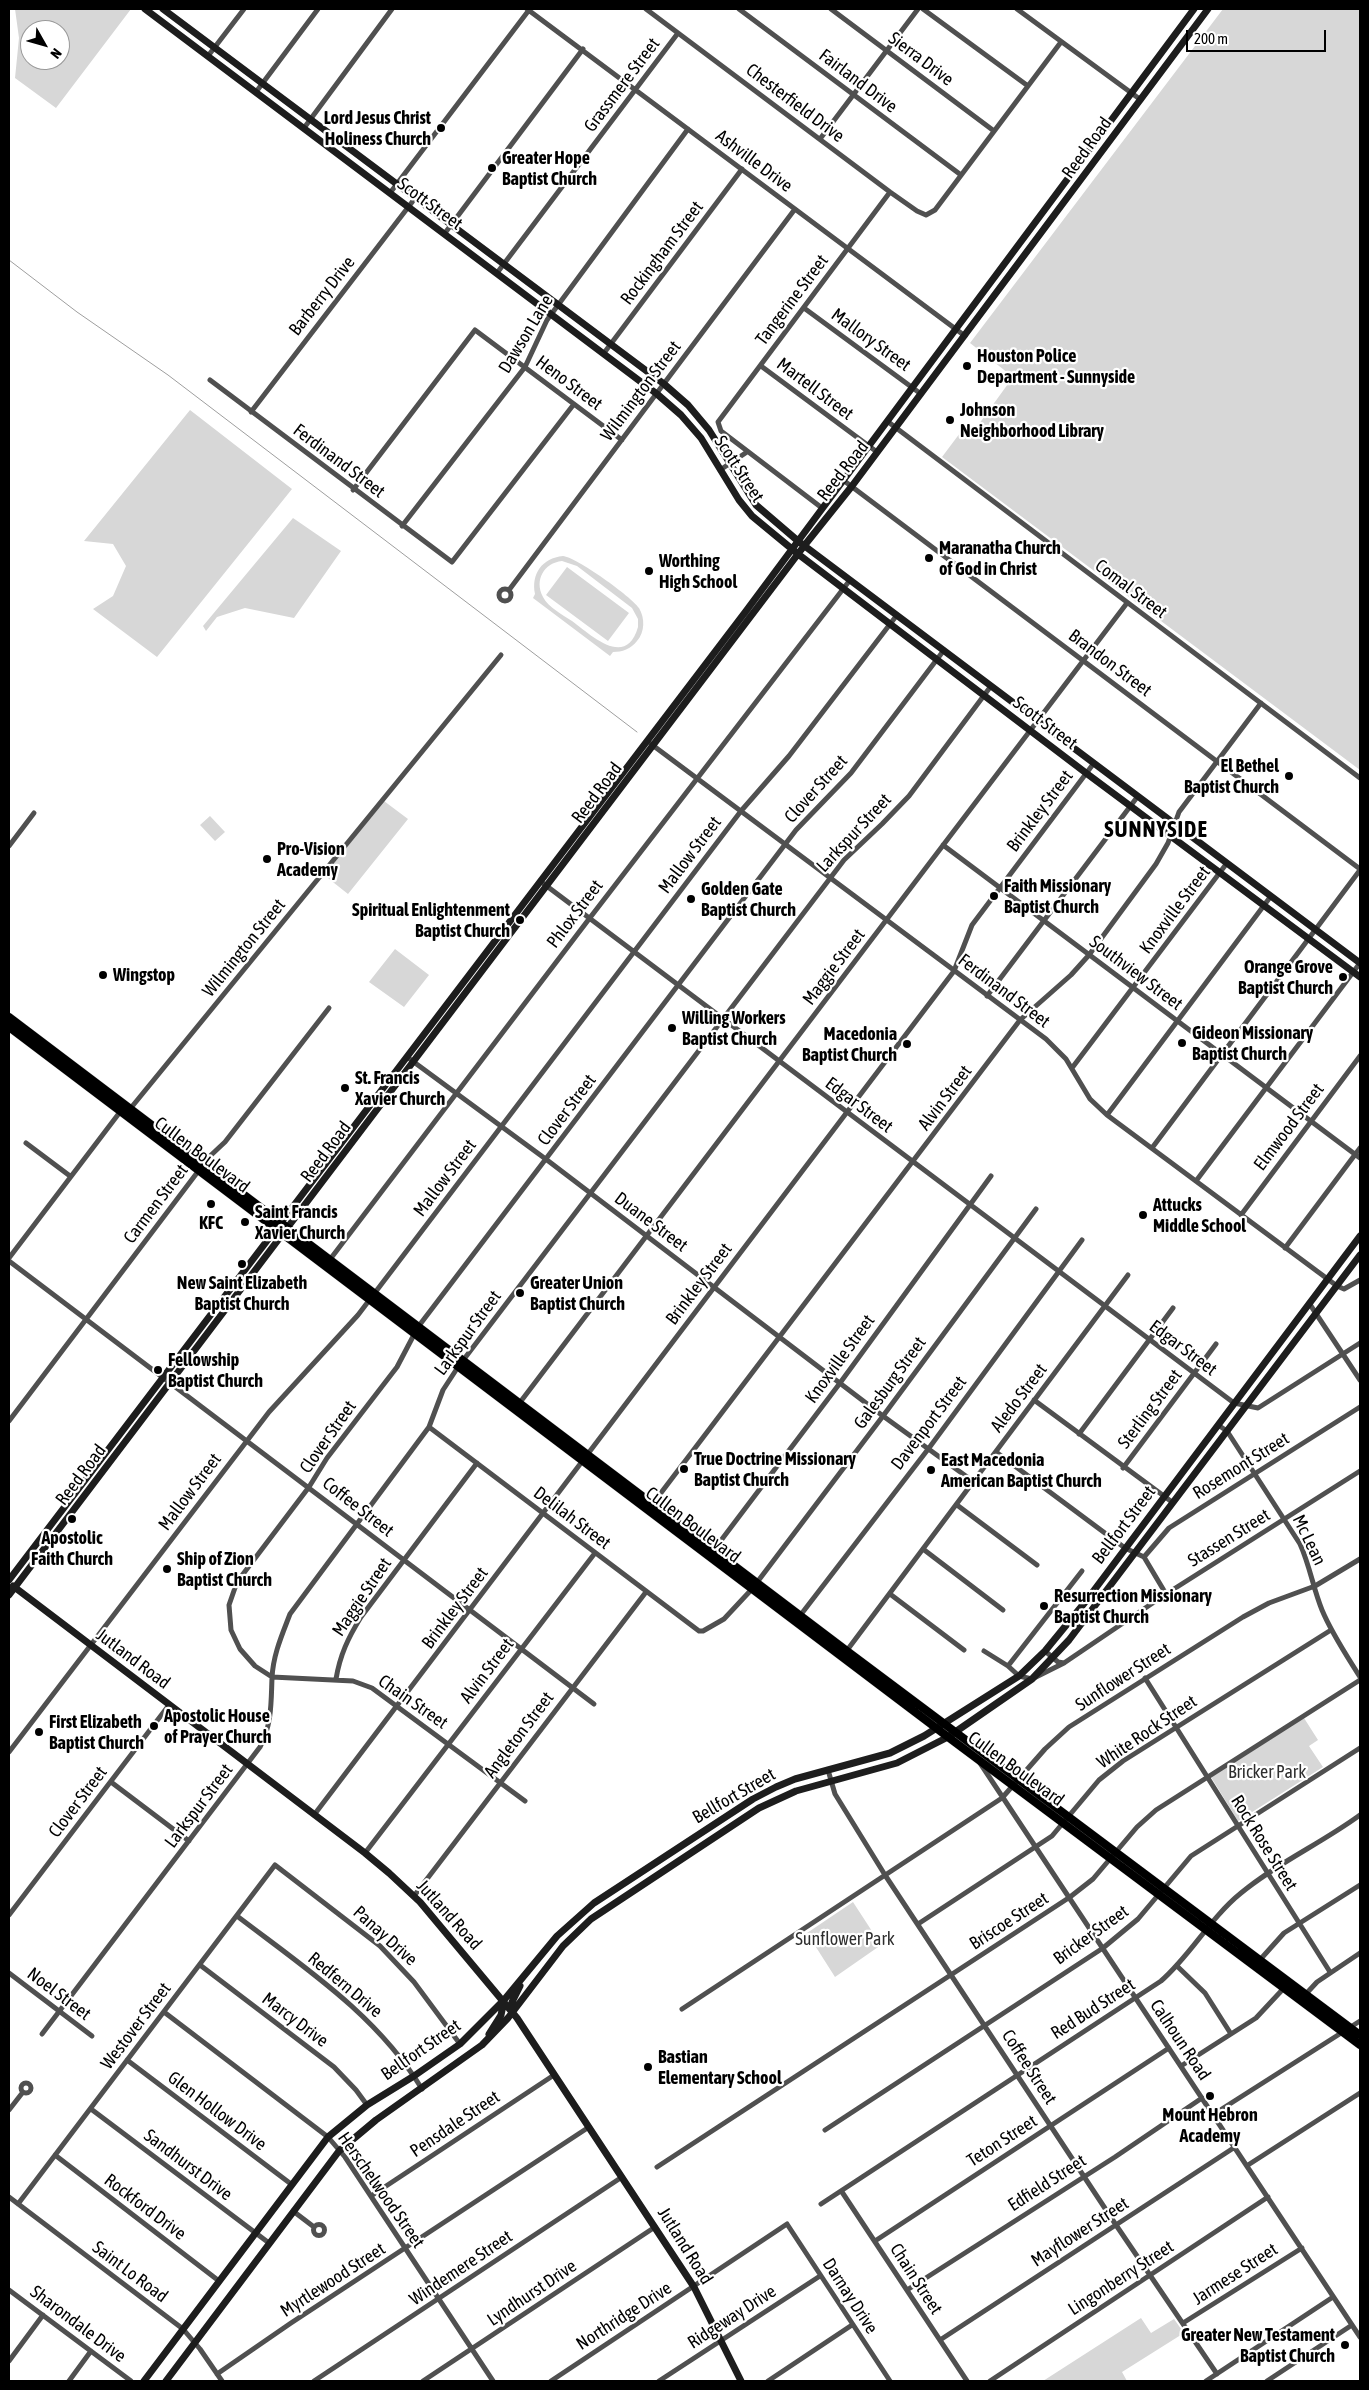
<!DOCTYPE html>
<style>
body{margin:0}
#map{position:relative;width:1369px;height:2390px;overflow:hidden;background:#fff;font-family:"Asap Condensed",sans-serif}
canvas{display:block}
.frame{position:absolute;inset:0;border:10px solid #000;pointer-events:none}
.north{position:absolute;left:20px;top:20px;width:50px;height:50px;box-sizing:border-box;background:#fff;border:1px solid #999;border-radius:50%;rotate:128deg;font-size:14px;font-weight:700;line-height:20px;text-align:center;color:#000}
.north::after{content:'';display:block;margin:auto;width:18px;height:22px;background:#000;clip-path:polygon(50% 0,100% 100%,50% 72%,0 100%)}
.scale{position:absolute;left:1186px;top:30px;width:140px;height:22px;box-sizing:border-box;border:2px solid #000;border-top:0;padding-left:6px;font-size:15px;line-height:18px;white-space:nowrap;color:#000;-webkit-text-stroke:4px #fff;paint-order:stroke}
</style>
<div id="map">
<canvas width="1369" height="2390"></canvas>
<div class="frame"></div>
<div class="north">N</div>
<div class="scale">200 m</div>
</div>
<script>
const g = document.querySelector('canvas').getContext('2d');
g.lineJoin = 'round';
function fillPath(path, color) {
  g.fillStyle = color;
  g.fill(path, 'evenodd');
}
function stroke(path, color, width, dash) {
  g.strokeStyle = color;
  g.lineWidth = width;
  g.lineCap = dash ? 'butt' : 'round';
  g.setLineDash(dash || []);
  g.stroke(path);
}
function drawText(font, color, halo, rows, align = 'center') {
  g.font = font + ' "Asap Condensed",sans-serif';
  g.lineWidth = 4.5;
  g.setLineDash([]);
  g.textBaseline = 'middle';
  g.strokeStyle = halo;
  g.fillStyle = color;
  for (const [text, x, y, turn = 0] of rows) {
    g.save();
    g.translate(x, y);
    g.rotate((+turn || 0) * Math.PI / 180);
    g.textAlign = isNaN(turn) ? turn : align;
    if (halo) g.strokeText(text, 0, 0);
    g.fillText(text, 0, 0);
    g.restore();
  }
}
fillPath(new Path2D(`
 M15,9H131L56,108L15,78L19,38ZM30,30H60V60H30Z
 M1223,9H1360V770L942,457L963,429L971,435L1013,377L970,343Z
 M190,410L292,489L157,657L93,609L113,596L126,566L113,544L84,541Z
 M293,518L341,551L294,618L245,608L217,617L206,631L203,626Z
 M563,556C576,557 632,597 639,608C645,618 645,632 637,641C631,649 622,652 613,652L610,656L533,598L535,594C531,574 542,558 563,556ZM562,561L577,566L632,608L638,619V627C626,669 591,635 572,621C563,615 548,607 543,597C534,580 544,563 562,561Z
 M567,567L629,613L608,641L546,595Z
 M384,801L408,819L348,894L324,875Z
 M210,816L225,832L215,841L200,825Z
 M395,949L429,975L404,1007L369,982Z
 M1304,1718L1318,1740L1309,1746L1323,1767L1238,1821L1211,1777Z
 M853,1902L881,1945L835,1977L807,1933Z
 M1141,2318L1151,2333L1174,2319L1184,2333L1122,2372L1127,2381H1043Z`), '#d7d7d7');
stroke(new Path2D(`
 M9,260L77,312L168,375L637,732`), '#9e9e9e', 1);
const primary = new Path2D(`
 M9,1017L847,1651L1360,2035
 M9,1027L948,1737L1360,2045`);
stroke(primary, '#dbdbdb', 9);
stroke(new Path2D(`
 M527,9L965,336
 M646,9L890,192L917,211L926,215L935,210L1061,42
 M739,9L961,175
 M831,9L994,131
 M923,9L1028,86
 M1017,9L1141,100
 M208,56L244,9
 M256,92L318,9
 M304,128L392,9
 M820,139L918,9
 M390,193L529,10
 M445,233L583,49
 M497,273L678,33
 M804,308L921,394
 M604,353L742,169
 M761,366L877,452
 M210,380L452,562L574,404
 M251,412L416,197
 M887,421L1360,778
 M720,470L747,452
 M843,480L1360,869
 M353,490L475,330L622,440
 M822,508L721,431L718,422L890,192
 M402,526L525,367L547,320L688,129
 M499 595a6 6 0 1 1 12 0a6 6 0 1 1-12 0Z
 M509,590L795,209
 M651,744L1046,1039L1066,1059L1090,1099L1107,1115L1337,1286L1344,1289L1360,1280
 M943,845L1360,1158
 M9,846L34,813
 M540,881L1234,1403L1258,1408L1360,1343
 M987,996L1138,796
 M407,1057L547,1160L883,1416L974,1482
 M1072,1068L1227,863
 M1107,1115L1271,896
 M26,1143L70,1176
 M1152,1148L1360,870
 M1196,1181L1360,963
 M1241,1215L1360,1056
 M1285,1248L1360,1148
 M9,1258L120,1112L130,1109L501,655
 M9,1261L594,1704
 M325,1266L589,919L850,580
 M1309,1303L1360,1380
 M1034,1400L1172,1502
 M518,1405L1127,603
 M9,1421L209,1157L225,1142L329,1008
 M1218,1425L1227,1431L1300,1544C1310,1566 1313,1588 1322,1610C1332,1634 1347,1656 1360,1677
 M429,1427L699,1631H703L724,1619L752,1589L883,1416L1036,1209
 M1079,1434L1173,1308
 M996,1452L1125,1548L1144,1557L1166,1594
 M1123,1468L1216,1344
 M957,1505L1037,1565
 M651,1506L1020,1020L1071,975L1089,955L1156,864L1168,843L1179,812L1261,703
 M923,1549L1003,1610
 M713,1551L840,1383L991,1176
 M1144,1557L1169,1528L1360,1407
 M890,1594L964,1650
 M799,1617L929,1448L1082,1240
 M984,1651L1008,1666L1019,1676L1032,1679L1064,1663L1166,1594L1360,1471
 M1045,1651L1058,1662L1064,1663
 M845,1653L1128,1275
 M1008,1666L1082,1571
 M1145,1678L1330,1972
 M336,1679C340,1655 348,1638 361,1617L477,1463
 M9,1752L269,1412L358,1315L741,811L789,756L897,615
 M980,1763L1360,2337
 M828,1770L835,1794L885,1875L1116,2225L1217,2374
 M111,1782L189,1841
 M525,1801L372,1688L353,1681L272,1677L255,1666L240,1649L231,1630L229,1605L237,1582L309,1487L327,1458L397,1367L418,1327L796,830L851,773L944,650
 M314,1815L954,971L972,925L1094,763
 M365,1853L595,1553
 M414,1896L646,1592
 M9,1915L169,1705
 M237,1916C305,1968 377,2015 422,2089
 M918,1924L1052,1836L1099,1780L1123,1761L1331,1630
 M1258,1962L1284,1933L1360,1885
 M200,1965L334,2067L356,2090L367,2105
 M1178,1967L1205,1993L1231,2034
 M9,1973L92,2036
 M1304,1996L1317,1982L1360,1953
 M682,2009L1002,1798L1045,1749L1069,1727L1243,1617L1269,1603L1315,1586L1360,1559
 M164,2012L328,2137L345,2157L493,2381
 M42,2034L260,1747C272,1724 271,1703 272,1678C273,1655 282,1635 290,1614L429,1427L443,1390L458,1367L844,860L882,824L909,796L991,686
 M127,2060L291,2184
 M1181,2066L1256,2018L1284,1988
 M21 2088a5 5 0 1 1 10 0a5 5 0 1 1-10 0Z
 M91,2109L269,2243
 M9,2110L23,2092
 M1214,2114L1360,2021
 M825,2130L1103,1948L1138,1919L1191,1856L1360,1748
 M55,2155L219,2281
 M1248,2165L1360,2093
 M657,2167L1070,1897L1093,1879L1137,1827L1156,1810L1360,1680
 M842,2192L967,2381
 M371,2196L554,2075
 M9,2197L183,2329L200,2349L222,2381
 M18,2204L275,1865L380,1946L414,1982L460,2044
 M821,2204L1161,1981C1191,1955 1210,1918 1241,1893C1277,1863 1322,1843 1360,1815
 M293,2211L314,2227
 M313.5 2230a5.5 5.5 0 1 1 11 0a5.5 5.5 0 1 1-11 0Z
 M875,2241L1169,2048
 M9,2290L131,2381
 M907,2290L1115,2157L1202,2098
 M1183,2323L1302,2248
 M940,2340L1235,2147
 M9,2361L43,2315
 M217,2374L291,2323L589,2127
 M69,2381L91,2351
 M314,2381L622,2177
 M423,2381L655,2227
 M551,2381L787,2224L890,2381
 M659,2381L820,2276
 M768,2381L852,2325
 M990,2381L1268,2197
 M1206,2381L1333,2297
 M1267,2381L1352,2325`), '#505050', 5);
stroke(new Path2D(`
 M145,9L657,394L681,415L701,438L739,500L752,516L798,554L1086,773L1360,977
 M163,9L664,384L688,405L709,430L756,505L798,541L1360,963
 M9,1580L746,611L1194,9
 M13,1586L365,1853L389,1873L420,1902L517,2018L694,2287L741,2381
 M9,1595L804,546L852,486L1208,9
 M512,2011V2002L520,1986
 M489,2034L501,2015L504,2001
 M144,2381L328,2137L367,2105L414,2076L460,2044L504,2000L557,1936L594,1903L753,1799L776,1787L795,1779L890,1753L924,1736L1019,1676L1045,1651L1086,1601L1360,1236
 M166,2381L339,2151L376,2120L482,2045L508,2018L563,1946L591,1919L759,1808L796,1791L897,1763L948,1737L1032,1679L1069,1640L1360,1255`), '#1d1d1d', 7);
stroke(primary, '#000', 8);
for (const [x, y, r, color] of [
 [441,128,5,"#000"],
 [492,168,5,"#000"],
 [967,366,5,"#000"],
 [950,420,5,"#000"],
 [929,558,5,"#000"],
 [649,571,5,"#000"],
 [1289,776,5,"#000"],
 [267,859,5,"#000"],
 [994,896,5,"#000"],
 [691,899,5,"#000"],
 [520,920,5,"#000"],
 [103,975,5,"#000"],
 [1343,977,5,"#000"],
 [672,1028,5,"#000"],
 [1182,1043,5,"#000"],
 [907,1044,5,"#000"],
 [345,1088,5,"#000"],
 [211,1204,5,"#000"],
 [1143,1215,5,"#000"],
 [245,1222,5,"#000"],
 [242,1264,5,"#000"],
 [520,1293,5,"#000"],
 [158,1370,5,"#000"],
 [684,1469,5,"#000"],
 [931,1470,5,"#000"],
 [72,1519,5,"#000"],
 [167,1569,5,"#000"],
 [1044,1606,5,"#000"],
 [154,1726,5,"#000"],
 [39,1732,5,"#000"],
 [648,2067,5,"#000"],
 [1210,2096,5,"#000"],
 [1345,2345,5,"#000"]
]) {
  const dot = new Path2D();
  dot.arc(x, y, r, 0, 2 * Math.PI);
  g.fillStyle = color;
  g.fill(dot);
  stroke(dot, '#fff', 2);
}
drawText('18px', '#000', '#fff', [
 ["Sierra Drive",921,59,37],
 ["Fairland Drive",858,81,37],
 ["Grassmere Street",622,85,-53],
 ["Chesterfield Drive",795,103,37],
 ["Reed Road",1087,148,-54],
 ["Ashville Drive",754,161,37],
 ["Scott Street",430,204,36],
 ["Rockingham Street",662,253,-53],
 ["Barberry Drive",322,296,-52],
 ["Tangerine Street",792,300,-53],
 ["Dawson Lane",526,334,-59],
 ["Mallory Street",871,340,36],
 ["Heno Street",569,383,37],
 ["Martell Street",815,389,37],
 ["Wilmington Street",641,391,-53],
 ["Ferdinand Street",339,461,37],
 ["Scott Street",739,469,57],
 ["Reed Road",843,471,-52],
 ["Comal Street",1131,589,37],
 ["Brandon Street",1110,663,37],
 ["Scott Street",1045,723,37],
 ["Clover Street",816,789,-48],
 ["Reed Road",597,793,-53],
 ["Brinkley Street",1040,811,-53],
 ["Larkspur Street",854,833,-47],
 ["Mallow Street",690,855,-53],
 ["Knoxville Street",1175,910,-53],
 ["Phlox Street",575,914,-53],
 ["Wilmington Street",244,948,-51],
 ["Maggie Street",834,967,-53],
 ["Southview Street",1136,973,37],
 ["Ferdinand Street",1004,991,37],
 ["Alvin Street",945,1098,-53],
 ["Edgar Street",859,1105,37],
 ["Clover Street",567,1110,-53],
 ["Elmwood Street",1289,1127,-53],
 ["Reed Road",326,1152,-53],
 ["Cullen Boulevard",202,1155,37],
 ["Mallow Street",445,1178,-53],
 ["Carmen Street",156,1204,-53],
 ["Duane Street",651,1222,37],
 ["Brinkley Street",699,1284,-53],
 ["Larkspur Street",468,1333,-54],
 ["Edgar Street",1183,1348,37],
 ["Knoxville Street",840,1359,-54],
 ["Galesburg Street",890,1383,-54],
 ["Aledo Street",1019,1398,-53],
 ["Sterling Street",1150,1409,-53],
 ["Davenport Street",929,1423,-53],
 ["Clover Street",328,1437,-55],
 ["Rosemont Street",1241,1466,-32],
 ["Reed Road",81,1475,-53],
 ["Mallow Street",190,1492,-53],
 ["Coffee Street",358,1507,38],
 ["Delilah Street",572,1518,37],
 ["Cullen Boulevard",693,1525,37],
 ["Bellfort Street",1124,1525,-53],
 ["Stassen Street",1229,1538,-32],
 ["Mc Lean",1309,1540,64],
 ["Maggie Street",362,1597,-56],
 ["Brinkley Street",455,1608,-53],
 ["Jutland Road",133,1659,37],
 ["Alvin Street",487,1671,-53],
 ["Sunflower Street",1123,1677,-33],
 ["Chain Street",413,1702,35],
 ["White Rock Street",1147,1732,-34],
 ["Angleton Street",519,1735,-53],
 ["Cullen Boulevard",1016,1769,36],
 ["Bellfort Street",734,1796,-30],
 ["Clover Street",78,1802,-53],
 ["Larkspur Street",199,1806,-53],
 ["Rock Rose Street",1264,1843,58],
 ["Jutland Road",449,1915,48],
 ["Briscoe Street",1009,1921,-33],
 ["Bricker Street",1091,1935,-36],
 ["Panay Drive",385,1936,42],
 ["Redfern Drive",345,1985,40],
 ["Noel Street",59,1994,37],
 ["Red Bud Street",1093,2009,-33],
 ["Marcy Drive",295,2020,37],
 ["Westover Street",136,2026,-53],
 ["Calhoun Road",1180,2040,56],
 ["Bellfort Street",421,2050,-35],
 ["Coffee Street",1029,2067,57],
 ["Glen Hollow Drive",217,2111,37],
 ["Pensdale Street",455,2124,-34],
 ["Teton Street",1002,2141,-33],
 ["Sandhurst Drive",188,2165,37],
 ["Edfield Street",1047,2183,-33],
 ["Herschelwood Street",381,2190,55],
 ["Rockford Drive",145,2207,37],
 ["Mayflower Street",1080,2232,-33],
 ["Jutland Road",685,2246,58],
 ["Windemere Street",461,2268,-34],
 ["Saint Lo Road",130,2272,37],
 ["Jarmese Street",1235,2274,-33],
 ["Lingonberry Street",1121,2278,-33],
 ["Chain Street",916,2279,57],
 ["Myrtlewood Street",333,2280,-33],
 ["Lyndhurst Drive",532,2293,-34],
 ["Darnay Drive",850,2296,57],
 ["Northridge Drive",624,2316,-33],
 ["Ridgeway Drive",732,2317,-33],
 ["Sharondale Drive",78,2324,37]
]);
drawText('bold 18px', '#000', '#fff', [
 ["Lord Jesus Christ",431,118,"right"],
 ["Holiness Church",431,139,"right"],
 ["Greater Hope",502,158],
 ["Baptist Church",502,179],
 ["Houston Police",977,356],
 ["Department - Sunnyside",977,377],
 ["Johnson",960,410],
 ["Neighborhood Library",960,431],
 ["Maranatha Church",939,548],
 ["of God in Christ",939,569],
 ["Worthing",659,561],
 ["High School",659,582],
 ["El Bethel",1279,766,"right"],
 ["Baptist Church",1279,787,"right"],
 ["Pro-Vision",277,849],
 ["Academy",277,870],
 ["Faith Missionary",1004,886],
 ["Baptist Church",1004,907],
 ["Golden Gate",701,889],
 ["Baptist Church",701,910],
 ["Spiritual Enlightenment",510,910,"right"],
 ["Baptist Church",510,931,"right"],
 ["Orange Grove",1333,967,"right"],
 ["Baptist Church",1333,988,"right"],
 ["Wingstop",113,975],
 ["Willing Workers",682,1018],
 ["Baptist Church",682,1039],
 ["Gideon Missionary",1192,1033],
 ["Baptist Church",1192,1054],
 ["Macedonia",897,1034,"right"],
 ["Baptist Church",897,1055,"right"],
 ["St. Francis",355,1078],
 ["Xavier Church",355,1099],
 ["Attucks",1153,1205],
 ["Middle School",1153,1226],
 ["Saint Francis",255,1212],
 ["Xavier Church",255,1233],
 ["KFC",211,1223,"center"],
 ["New Saint Elizabeth",242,1283,"center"],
 ["Baptist Church",242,1304,"center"],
 ["Greater Union",530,1283],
 ["Baptist Church",530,1304],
 ["Fellowship",168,1360],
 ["Baptist Church",168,1381],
 ["True Doctrine Missionary",694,1459],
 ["Baptist Church",694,1480],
 ["East Macedonia",941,1460],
 ["American Baptist Church",941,1481],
 ["Apostolic",72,1538,"center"],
 ["Faith Church",72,1559,"center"],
 ["Ship of Zion",177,1559],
 ["Baptist Church",177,1580],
 ["Resurrection Missionary",1054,1596],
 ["Baptist Church",1054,1617],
 ["Apostolic House",164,1716],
 ["of Prayer Church",164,1737],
 ["First Elizabeth",49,1722],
 ["Baptist Church",49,1743],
 ["Bastian",658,2057],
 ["Elementary School",658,2078],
 ["Mount Hebron",1210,2115,"center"],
 ["Academy",1210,2136,"center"],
 ["Greater New Testament",1335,2335,"right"],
 ["Baptist Church",1335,2356,"right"]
], 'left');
drawText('18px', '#2e2e2e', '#fff', [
 ["Bricker Park",1267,1772],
 ["Sunflower Park",845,1939]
]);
g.letterSpacing = '1px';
drawText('bold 22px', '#000', '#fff', [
 ["SUNNYSIDE",1156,830]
]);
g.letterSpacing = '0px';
</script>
